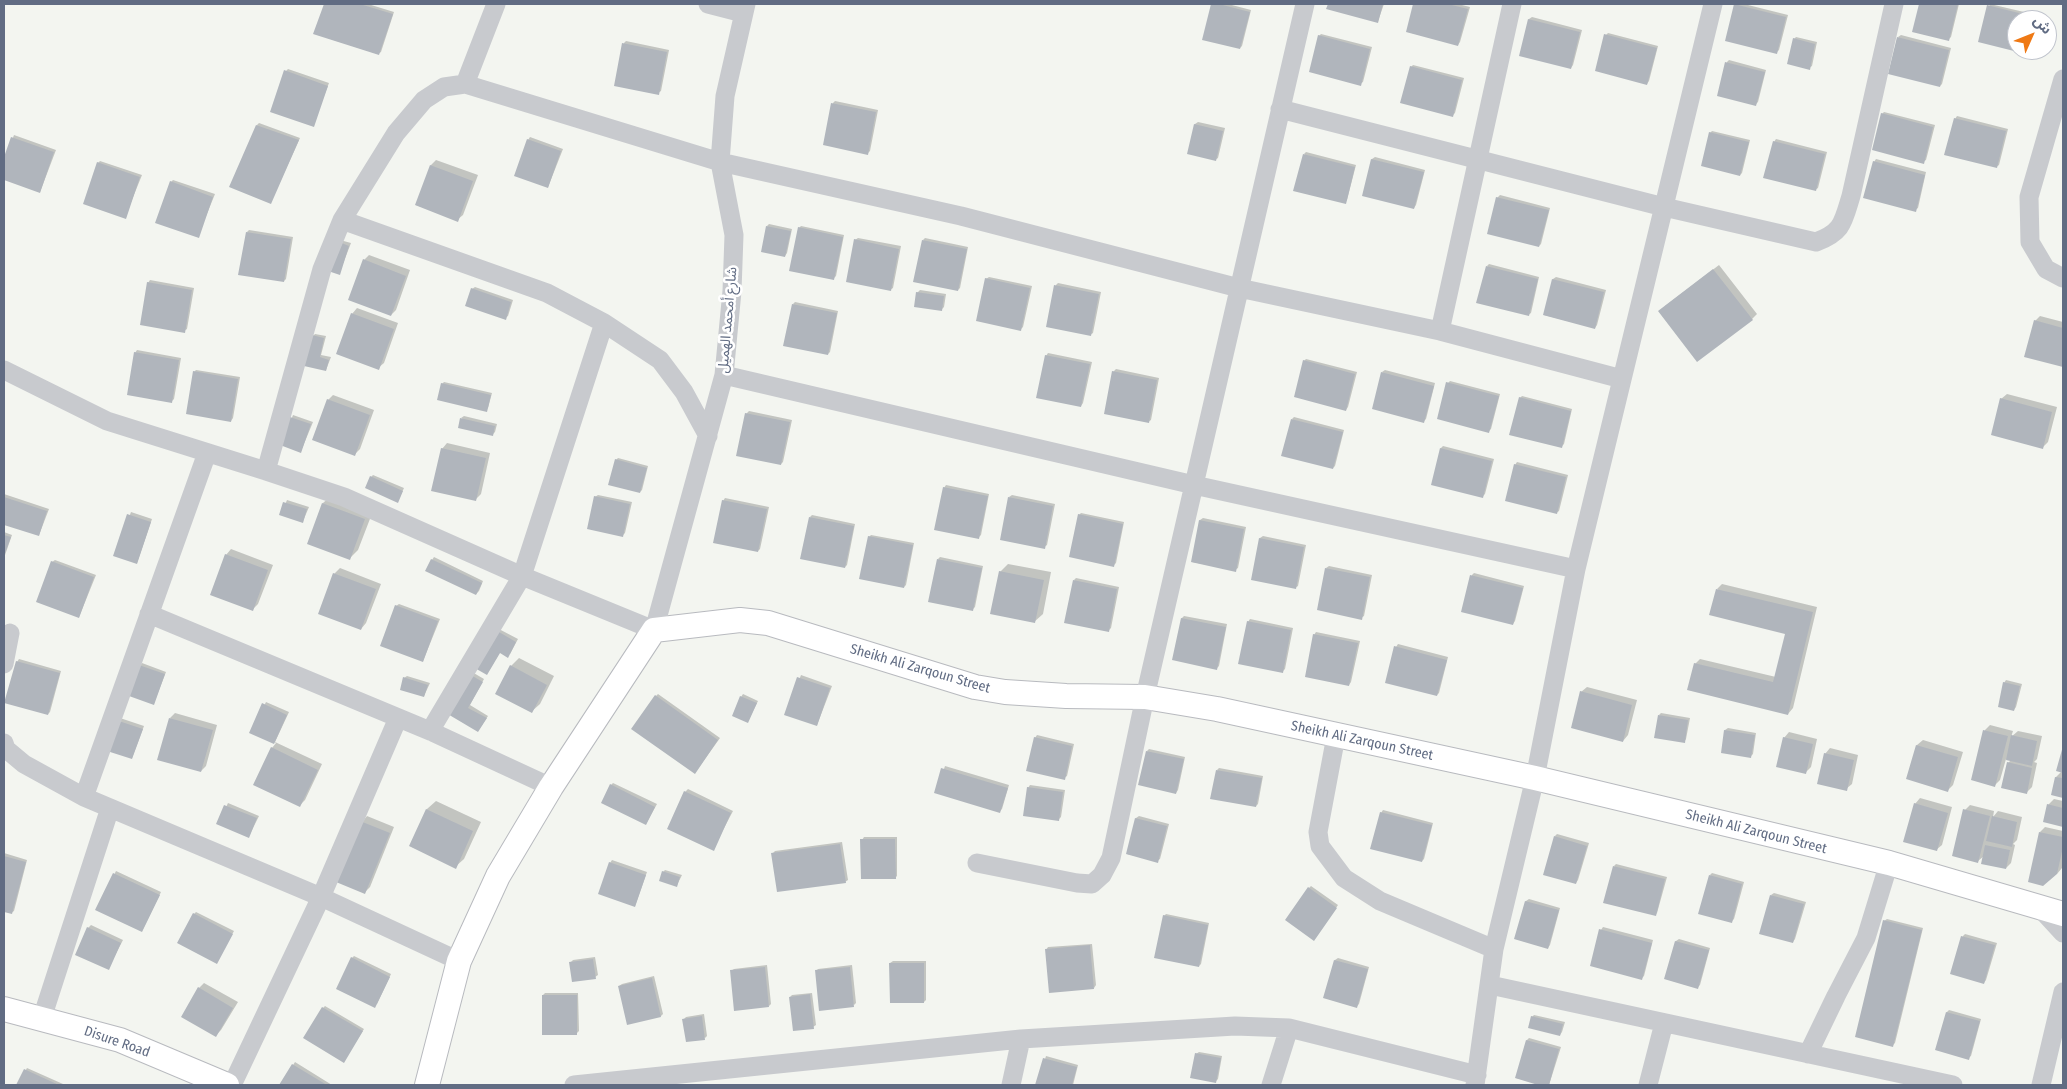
<!DOCTYPE html>
<meta charset="utf-8">
<style>
body{margin:0}
#map{position:relative;width:2067px;height:1089px;overflow:hidden;background:#f3f5f0;font-family:"Fira Sans Condensed","Noto Sans Arabic",sans-serif}
canvas{display:block}
.frame{position:absolute;inset:0;border:5px solid #616c83;pointer-events:none}
.north{position:absolute;left:2007px;top:10px;width:50px;height:50px;box-sizing:border-box;background:#fff;border:1px solid #c0c4cd;border-radius:50%;rotate:46deg;font-size:14px;font-weight:700;line-height:20px;text-align:center;color:#616c83}
.north::after{content:'';display:block;margin:auto;width:18px;height:22px;background:#ef7915;clip-path:polygon(50% 0,100% 100%,50% 72%,0 100%)}
</style>
<div id="map">
<canvas width="2067" height="1089"></canvas>
<div class="frame"></div>
<div class="north">ش</div>
</div>
<script>
const g = document.querySelector('canvas').getContext('2d');
g.lineJoin = 'round';
function fillPath(path, color) {
  g.fillStyle = color;
  g.fill(path, 'evenodd');
}
function stroke(path, color, width, dash) {
  g.strokeStyle = color;
  g.lineWidth = width;
  g.lineCap = dash ? 'butt' : 'round';
  g.setLineDash(dash || []);
  g.stroke(path);
}
function drawText(font, color, halo, rows, align = 'center') {
  g.font = font + ' "Fira Sans Condensed","Noto Sans Arabic",sans-serif';
  g.lineWidth = 5;
  g.setLineDash([]);
  g.textBaseline = 'middle';
  g.strokeStyle = halo;
  g.fillStyle = color;
  for (const [text, x, y, turn = 0] of rows) {
    g.save();
    g.translate(x, y);
    g.rotate((+turn || 0) * Math.PI / 180);
    g.textAlign = isNaN(turn) ? turn : align;
    if (halo) g.strokeText(text, 0, 0);
    g.fillText(text, 0, 0);
    g.restore();
  }
}
fillPath(new Path2D(`
 M325,4H368L394,12L381,52L378,54L315,34Z
 M1212,4H1228L1251,10L1242,46L1240,48L1203,39Z
 M1329,4H1384L1378,21L1328,8Z
 M1415,4H1458L1470,7L1460,42L1458,45L1408,32Z
 M1735,4H1744L1788,15L1779,50L1776,53Z
 M1920,4H1959L1951,37L1949,39L1914,31Z
 M1990,4L2041,16L2040,20H2017V50H2032L2030,54L1979,41Z
 M1532,17L1582,30L1573,65L1571,68L1520,55L1529,19Z
 M1608,33L1658,46L1649,81L1647,84L1606,35Z
 M1321,34L1372,47L1363,82L1360,84L1319,36Z
 M1901,35L1951,48L1942,84L1940,86L1898,37Z
 M1796,37L1817,42L1812,66L1809,68L1794,39Z
 M626,41L669,50L661,91L658,93L615,85L624,43Z
 M1729,60L1766,70L1758,102L1756,104L1718,95L1727,62Z
 M1413,65L1464,78L1455,113L1452,116L1411,67Z
 M288,69L329,83L313,125L286,71Z
 M835,101L878,110L870,151L868,153L825,144L833,103Z
 M1884,112L1935,125L1926,160L1923,162L1882,114Z
 M1957,116L2008,129L1999,165L1996,167L1955,119Z
 M1198,122L1225,128L1218,158L1215,160L1188,153L1195,124Z
 M259,123L300,138L271,202L257,125Z
 M1712,131L1750,140L1742,173L1740,175L1710,133Z
 M14,135L56,150L40,192L4,179V161Z
 M530,137L563,149L548,187L528,140Z
 M1776,139L1827,152L1818,188L1815,190L1774,142Z
 M1306,152L1356,165L1347,200L1345,203L1304,154Z
 M1375,157L1425,170L1416,205L1414,208L1363,195L1372,159Z
 M1876,159L1926,172L1918,208L1915,210L1874,162Z
 M436,160L478,175L463,215L457,220L416,205L431,165Z
 M100,161L142,175L125,217L98,163Z
 M173,180L215,194L198,236L171,182Z
 M1500,195L1550,208L1541,244L1539,246L1497,198Z
 M769,224L792,229L787,253L785,256L767,226Z
 M801,226L844,235L836,276L834,278L799,228Z
 M249,230L293,237L286,279L284,281L247,232Z
 M858,238L901,246L893,288L890,290L855,240Z
 M925,238L968,247L960,288L958,290L923,240Z
 M340,240L351,243L339,274Z
 M369,255L410,270L396,310L391,315L364,260Z
 M1489,264L1539,277L1531,313L1528,315L1487,266Z
 M1719,265L1757,314L1752,319L1665,306Z
 M989,277L1032,286L1023,327L1021,329L986,279Z
 M1556,277L1606,290L1597,325L1595,328L1544,315L1553,279Z
 M150,280L194,288L187,329L184,331L148,283Z
 M1058,283L1101,292L1093,333L1090,335L1048,326L1056,285Z
 M475,287L513,300L508,316L505,318L472,289Z
 M920,290L946,294L944,307L941,310L917,293Z
 M795,302L838,311L830,352L828,354L793,304Z
 M357,308L398,323L384,363L378,368L352,314Z
 M2040,316L2063,322V366L2026,356L2035,321Z
 M315,334L326,336L321,355L331,357L326,370L306,365L313,336Z
 M137,350L181,358L174,399L172,401L135,353Z
 M1048,353L1092,362L1083,403L1081,406L1046,356Z
 M1306,359L1357,372L1348,407L1346,410L1304,361Z
 M1116,369L1159,378L1151,420L1148,422L1113,372Z
 M196,370L240,377L233,418L231,421L194,372Z
 M1385,370L1435,383L1426,419L1424,421L1382,372Z
 M1450,381L1500,394L1491,429L1489,431L1448,383Z
 M444,382L492,393L488,408L486,410L442,384Z
 M2007,394L2057,407L2048,442L2043,447L2001,399Z
 M333,395L374,410L360,449L354,455L328,400Z
 M1522,396L1572,409L1564,444L1561,447L1520,398Z
 M749,411L792,420L783,462L781,464L746,414Z
 M293,415L313,422L301,451L282,444Z
 M464,416L497,424L495,432L492,435L461,418Z
 M1294,417L1344,430L1335,466L1333,468L1292,419Z
 M447,443L490,453L481,494L476,499L442,449Z
 M1443,446L1494,459L1485,494L1482,497L1432,484L1441,448Z
 M618,458L648,466L642,490L640,492L616,460Z
 M1517,462L1568,475L1559,511L1556,513L1515,465Z
 M373,475L404,488L398,501L371,477Z
 M946,485L989,494L981,535L979,537L944,488Z
 M4,494L49,509L39,535L4,523Z
 M332,495L373,511L358,550L350,558L309,543L323,503Z
 M598,495L632,502L625,533L622,536L595,497Z
 M1012,495L1055,504L1047,545L1044,547L1009,497Z
 M725,498L769,507L760,549L758,551L723,501Z
 M287,500L309,507L303,521L281,514Z
 M131,512L152,519L137,563L115,555Z
 M1081,513L1124,522L1116,563L1114,565L1079,515Z
 M812,515L855,524L847,565L845,567L810,517Z
 M1203,518L1246,527L1238,568L1235,570L1192,562L1200,520Z
 M4,532L12,535L4,558Z
 M871,535L914,543L906,585L904,587L869,537Z
 M1263,536L1306,545L1298,586L1295,588L1252,579L1260,538Z
 M231,549L273,565L258,604L253,609L226,555Z
 M434,557L483,581L479,591L476,594L432,560Z
 M940,557L983,566L975,607L973,609L938,559Z
 M55,560L96,575L79,617L52,562Z
 M1008,564L1051,572L1043,614L1034,622L1000,572Z
 M1329,566L1372,575L1364,616L1361,618L1326,568Z
 M340,568L381,584L366,623L361,629L334,574Z
 M1474,573L1524,586L1515,621L1513,624L1463,611L1472,575Z
 M1076,578L1119,587L1111,628L1109,630L1074,580Z
 M1722,584L1817,607L1793,708L1788,714L1695,664L1700,659L1776,677L1786,633L1717,589Z
 M399,604L440,619L423,661L396,606Z
 M1184,616L1227,624L1219,666L1217,668L1174,659L1182,618Z
 M1250,619L1293,628L1285,669L1283,671L1248,622Z
 M497,628L518,639L510,654L500,652L487,674Z
 M1316,632L1360,641L1351,682L1349,685L1314,635Z
 M1398,644L1448,657L1439,693L1437,695L1396,647Z
 M519,658L554,676L540,704L531,712L511,666Z
 M19,659L61,671L50,712L48,714L17,662Z
 M142,663L166,672L154,703L140,666Z
 M472,672L484,679L470,705L488,716L478,731L447,713Z
 M801,675L832,686L817,725L786,714Z
 M407,676L430,683L424,696L404,678Z
 M2006,680L2022,684L2016,707L2014,710L2004,683Z
 M1587,687L1637,700L1628,735L1623,741L1581,692Z
 M658,694L720,738L697,770L656,696Z
 M743,694L758,701L748,721L741,697Z
 M266,702L289,712L275,742L322,764L305,800L300,805L272,748L276,743L251,732Z
 M175,713L217,725L206,766L201,771L170,718Z
 M1661,713L1690,718L1686,739L1684,742L1659,715Z
 M120,718L144,726L132,758Z
 M1990,725L2013,731L2011,737L2018,731L2042,736L2037,759L2034,762L2037,763L2032,787L2027,792L2008,763L2011,760L2006,759L2000,780L1995,785L1972,779L1985,730Z
 M1728,728L1756,733L1753,754L1750,757L1722,752L1725,730Z
 M1789,732L1817,739L1811,767L1805,773L1784,738Z
 M1037,735L1074,744L1067,776L1064,778L1035,738Z
 M1923,740L1963,752L1953,785L1948,790L1908,778L1917,745Z
 M1830,748L1858,755L1852,784L1846,789L1825,754Z
 M1149,749L1185,757L1178,790L1176,793L1147,751Z
 M2063,749V796L2052,794L2056,777L2062,771Z
 M945,766L1009,785L1002,809L1000,811L936,792Z
 M1219,768L1263,776L1258,804L1256,806L1217,770Z
 M613,783L657,804L646,824L611,785Z
 M1030,785L1065,790L1061,817L1058,820L1028,788Z
 M688,789L733,811L713,849L685,792Z
 M1920,798L1952,807L1942,845L1936,850L1915,804Z
 M2054,799L2063,801V825L2044,821L2048,805Z
 M436,801L481,822L464,859L455,867L410,846L427,809Z
 M228,803L259,816L249,836L218,824Z
 M1970,805L1994,811L1993,817L1998,811L2022,817L2017,840L2013,844L2015,845L2011,863L2006,868L1984,856L1978,861L1965,810Z
 M1383,810L1433,823L1424,859L1422,861L1381,813Z
 M367,816L394,827L370,887L365,892L362,822Z
 M1139,816L1169,824L1160,859L1157,861L1127,854L1136,818Z
 M2045,827L2063,831V864L2062,868L2057,874L2040,832Z
 M1557,834L1589,843L1578,880L1576,883L1555,836Z
 M864,837H897V876L895,878L862,840Z
 M842,842L848,880L845,882L772,854L775,851Z
 M4,853L27,860L14,911L11,913L4,911Z
 M612,860L647,872L635,906L610,863Z
 M1616,864L1667,877L1657,913L1655,915L1614,866Z
 M665,870L682,875L677,885L663,872Z
 M116,871L161,892L142,931L97,909Z
 M1712,873L1744,882L1734,919L1731,922L1710,875Z
 M1311,886L1338,905L1316,937L1309,888Z
 M1774,893L1806,902L1795,939L1793,942L1771,895Z
 M1529,899L1560,908L1550,945L1548,948L1516,939L1526,901Z
 M196,912L234,931L217,962L194,914Z
 M1166,914L1209,923L1201,964L1199,966L1164,916Z
 M1887,919L1923,928L1895,1043L1893,1045L1884,921Z
 M91,925L123,940L108,969L88,928Z
 M1603,927L1653,940L1644,976L1642,978L1601,930Z
 M1965,934L1997,943L1986,980L1984,983L1952,974L1963,936Z
 M1679,939L1710,948L1700,985L1697,988L1666,979L1676,941Z
 M1092,944L1096,985L1094,988L1046,950L1048,947Z
 M354,956L391,974L377,1004L352,958Z
 M595,957L598,975L595,977L571,962L573,960Z
 M1338,958L1369,967L1359,1004L1356,1007L1325,998L1335,960Z
 M893,961H926V1000L924,1002L890,963Z
 M767,965L771,1004L769,1006L731,971L734,969Z
 M852,965L856,1003L854,1005L816,971L818,969Z
 M654,976L663,1014L661,1016L628,1024L619,986L622,984Z
 M204,983L238,1002L221,1030L216,1035L199,988Z
 M545,993H578L579,1031L577,1033L543,995Z
 M812,993L816,1025L813,1027L790,997L792,995Z
 M325,1006L364,1029L344,1061L323,1008Z
 M1949,1010L1981,1019L1971,1056L1968,1058L1937,1050L1947,1012Z
 M704,1014L707,1036L705,1038L684,1019L686,1017Z
 M1534,1015L1565,1022L1562,1032L1560,1035L1532,1017Z
 M1529,1038L1561,1047L1549,1085H1543L1516,1078L1527,1040Z
 M1199,1052L1222,1056L1218,1079L1215,1082L1196,1054Z
 M1046,1056L1078,1065L1073,1085H1037Z
 M295,1062L332,1085H280Z
 M27,1068L63,1084V1085H17Z`), '#0003');
fillPath(new Path2D(`
 M324,4H360L393,14L379,55L313,34Z
 M1211,4H1219L1250,12L1240,49L1202,40Z
 M1328,4H1383L1378,23L1326,9Z
 M1413,4H1448L1468,9L1458,46L1406,32Z
 M1734,4L1786,17L1777,54L1725,41Z
 M1919,4H1958L1949,41L1912,32Z
 M1987,5L2039,18V20H2017V50H2031L2030,55L1978,42Z
 M1528,19L1580,32L1571,69L1519,56Z
 M1604,34L1657,48L1647,85L1595,71Z
 M1318,35L1370,49L1361,86L1309,72Z
 M1897,37L1949,50L1940,87L1888,74Z
 M1793,38L1815,44L1810,70L1787,64Z
 M622,43L667,52L659,95L614,86Z
 M1725,62L1765,72L1756,106L1717,96Z
 M1410,66L1462,80L1453,117L1400,103Z
 M284,70L328,86L314,127L270,112Z
 M831,103L876,112L868,155L823,145Z
 M1881,113L1933,127L1924,164L1872,150Z
 M1954,118L2006,131L1997,168L1944,155Z
 M1194,124L1223,131L1216,161L1187,154Z
 M256,125L299,140L271,204L229,187Z
 M1709,132L1749,142L1740,176L1701,166Z
 M11,137L54,152L40,193L4,180V157Z
 M527,139L561,151L548,188L514,176Z
 M1773,141L1825,154L1816,191L1763,178Z
 M1303,154L1355,167L1346,204L1293,191Z
 M1371,159L1424,172L1414,209L1362,196Z
 M1873,161L1925,175L1916,212L1863,198Z
 M97,162L140,177L126,219L83,204Z
 M430,165L473,181L458,222L415,205Z
 M170,181L213,197L199,238L155,223Z
 M1496,197L1549,210L1539,247L1487,234Z
 M766,226L791,231L785,257L761,252Z
 M798,227L843,237L834,280L789,271Z
 M246,232L291,239L284,282L238,275Z
 M854,239L899,249L891,291L846,282Z
 M922,240L967,249L958,291L913,282Z
 M337,241L349,246L340,275L328,271Z
 M363,259L406,276L391,316L348,300Z
 M1486,266L1538,279L1529,316L1476,303Z
 M1713,269L1753,320L1697,362L1658,311Z
 M985,278L1030,288L1021,331L976,321Z
 M1552,279L1604,292L1595,329L1543,315Z
 M147,282L192,290L185,333L140,325Z
 M1054,285L1099,294L1091,336L1046,327Z
 M471,288L511,302L506,320L465,306Z
 M916,292L944,296L942,311L914,307Z
 M792,304L837,313L828,355L783,346Z
 M351,313L394,329L379,370L336,354Z
 M2034,320L2063,328V367L2024,357Z
 M312,335L324,338L320,357L329,360L326,371L304,366Z
 M134,352L179,360L172,403L127,395Z
 M1045,355L1090,364L1081,407L1036,398Z
 M1303,360L1355,374L1346,411L1294,397Z
 M193,371L238,379L231,422L186,414Z
 M1112,371L1157,380L1149,423L1104,414Z
 M1381,372L1434,386L1424,423L1372,409Z
 M1446,382L1499,396L1489,433L1437,419Z
 M441,383L491,395L487,412L437,400Z
 M1519,397L1571,411L1562,448L1509,435Z
 M2000,398L2052,412L2043,449L1991,435Z
 M327,399L370,415L355,456L312,440Z
 M745,413L790,422L781,465L736,456Z
 M290,417L311,424L301,453L280,445Z
 M460,418L495,426L493,436L458,428Z
 M1291,419L1343,432L1333,469L1281,456Z
 M441,448L486,458L476,501L431,491Z
 M1440,448L1492,461L1483,498L1431,485Z
 M615,459L647,468L640,493L608,485Z
 M1514,464L1566,477L1557,514L1505,501Z
 M370,476L403,491L398,503L365,488Z
 M943,487L988,496L979,539L934,530Z
 M594,496L630,504L623,537L587,529Z
 M4,497L47,511L39,536L4,525Z
 M1008,497L1053,506L1045,549L1000,540Z
 M722,500L767,509L758,552L713,543Z
 M283,502L307,509L303,523L279,515Z
 M322,503L365,519L350,560L307,544Z
 M127,514L151,522L137,564L113,556Z
 M1078,514L1123,524L1114,567L1069,557Z
 M809,517L854,526L845,568L800,559Z
 M1199,520L1244,529L1236,572L1191,562Z
 M4,535L11,537L4,556Z
 M868,536L913,545L904,588L859,579Z
 M1259,538L1304,547L1296,589L1251,580Z
 M225,554L268,570L253,611L210,595Z
 M431,559L482,583L476,595L425,571Z
 M937,559L982,568L973,611L928,602Z
 M51,561L94,577L79,618L36,602Z
 M1325,568L1370,577L1362,620L1317,610Z
 M999,571L1044,580L1035,623L990,614Z
 M333,573L376,589L361,630L318,614Z
 M1470,575L1523,588L1513,625L1461,612Z
 M1073,580L1117,589L1109,632L1064,623Z
 M1716,589L1813,612L1788,715L1687,690L1694,663L1773,682L1785,634L1709,615Z
 M395,605L438,621L423,662L380,646Z
 M1181,618L1226,627L1217,670L1172,660Z
 M1247,621L1291,630L1283,673L1238,664Z
 M494,629L516,642L508,658L500,653L487,675L473,667Z
 M1313,634L1358,643L1349,686L1305,677Z
 M1394,646L1447,660L1437,696L1385,683Z
 M16,661L60,673L48,715L4,703Z
 M139,665L165,674L154,705L129,696Z
 M510,665L547,685L532,713L495,694Z
 M469,674L483,682L468,708L487,718L478,732L446,713Z
 M403,677L428,685L424,697L400,690Z
 M797,677L830,688L817,726L784,715Z
 M2003,682L2020,686L2014,711L1998,707Z
 M1580,691L1632,705L1623,742L1571,728Z
 M655,695L718,740L695,774L631,729Z
 M740,696L757,703L748,723L732,716Z
 M262,703L287,715L274,744L249,733Z
 M1658,715L1688,720L1685,743L1654,738Z
 M169,718L213,730L201,772L157,760Z
 M116,720L143,729L132,759L107,751Z
 M1724,730L1755,735L1751,758L1721,753Z
 M1983,730L2008,736L1995,787L1971,780Z
 M2011,735L2037,741L2032,766L2006,760Z
 M1034,737L1072,746L1065,780L1026,771Z
 M1783,737L1813,744L1806,774L1776,767Z
 M1916,745L1958,757L1948,792L1906,779Z
 M2063,746V773L2056,771Z
 M271,747L318,770L300,807L253,785Z
 M1146,751L1184,759L1176,794L1138,785Z
 M1824,753L1854,760L1847,791L1817,784Z
 M2007,762L2032,768L2027,794L2001,788Z
 M941,768L1008,788L1000,813L934,793Z
 M1216,770L1262,778L1256,807L1210,799Z
 M2055,777L2063,778V798L2051,795Z
 M610,784L655,807L646,825L601,803Z
 M1027,787L1063,792L1059,821L1023,816Z
 M684,791L731,813L714,851L667,829Z
 M1914,803L1948,813L1937,851L1903,842Z
 M2047,804L2063,808V827L2043,822Z
 M224,805L257,818L249,838L216,824Z
 M426,809L473,831L456,869L409,846Z
 M1963,809L1990,816L1978,863L1952,856Z
 M1380,812L1432,825L1422,862L1370,849Z
 M1992,816L2017,822L2012,847L1986,841Z
 M1135,818L1167,826L1158,863L1126,854Z
 M360,821L390,833L365,894L336,882Z
 M2039,832L2063,837V847L2057,874L2043,886L2028,882Z
 M1554,836L1587,846L1576,884L1543,875Z
 M860,839H895L896,879H861Z
 M840,844L846,883L777,892L771,853Z
 M1985,845L2010,850L2006,869L1981,864Z
 M4,856L26,862L12,914L4,912Z
 M609,862L646,875L635,907L598,894Z
 M1613,866L1665,879L1656,916L1603,903Z
 M662,871L680,877L677,887L659,881Z
 M113,873L160,895L142,932L95,910Z
 M1709,875L1742,884L1732,923L1698,914Z
 M1308,887L1337,908L1314,941L1285,920Z
 M1770,895L1804,904L1793,943L1759,934Z
 M1525,901L1559,910L1548,949L1514,939Z
 M193,913L233,934L217,964L177,943Z
 M1163,915L1208,925L1199,967L1154,958Z
 M1883,920L1922,930L1893,1047L1855,1037Z
 M87,927L121,943L109,970L75,955Z
 M1599,929L1652,943L1642,980L1590,966Z
 M1961,936L1995,945L1984,984L1950,974Z
 M1675,941L1709,950L1698,989L1664,979Z
 M1090,945L1094,989L1049,993L1045,949Z
 M351,957L390,977L375,1008L336,989Z
 M593,959L596,979L572,982L569,962Z
 M1334,960L1368,969L1357,1008L1323,998Z
 M889,963H924V1003H890Z
 M765,967L769,1007L734,1011L730,970Z
 M850,967L854,1007L819,1011L815,970Z
 M652,978L661,1017L627,1025L618,986Z
 M198,987L233,1008L216,1037L181,1017Z
 M810,994L814,1029L793,1031L789,997Z
 M542,995H577V1035H542Z
 M322,1007L363,1031L344,1063L303,1038Z
 M1946,1012L1980,1021L1969,1060L1935,1050Z
 M702,1016L705,1040L686,1042L682,1019Z
 M1531,1016L1563,1024L1560,1036L1528,1028Z
 M1526,1040L1559,1049L1549,1085H1538L1515,1078Z
 M1195,1053L1221,1058L1216,1083L1190,1078Z
 M1043,1058L1077,1067L1072,1085H1035Z
 M292,1064L327,1085H279Z
 M24,1069L59,1085H16Z`), '#b0b5bc');
const major = new Path2D(`
 M4,1009L120,1040L227,1085
 M427,1085L459,961L498,876L551,787L654,630L740,620L768,623L975,687L1005,692L1066,696L1145,697L1217,709L1535,778L1889,863L2063,914`);
stroke(major, '#b8babf', 26);
stroke(new Path2D(`
 M496,4L465,84L720,162L961,216L1239,288L1440,331L1622,379
 M708,4L743,13
 M2063,79L2029,197L2030,242L2046,269L2063,278
 M465,84L444,87L424,100L396,133L342,220L322,269L266,471L344,497L522,576L654,630L724,375L732,291L734,235L720,162L725,96L746,4
 M1280,109L1664,207L1816,242C1843,232 1843,222 1851,196L1894,4
 M342,220L547,293L604,323L660,360L684,392L708,436
 M1440,331L1512,4
 M4,370L107,421L266,471
 M724,375L1194,485L1576,569
 M149,614L430,731L551,787
 M4,664L10,633
 M430,731L522,576L604,323
 M1336,736L1318,832L1320,846L1344,878L1380,901L1494,949
 M4,743L6,749L24,764L84,797L321,897L459,961
 M84,797L207,453
 M977,863L1077,883L1092,884L1102,875L1111,858L1145,697L1305,4
 M2040,908L2063,933
 M1490,985L1953,1085
 M42,1018L110,808
 M1808,1054L1836,996L1866,938L1889,863
 M232,1085L321,897L398,718
 M574,1085L1021,1039L1235,1026L1289,1028L1477,1075
 M1011,1085L1021,1039
 M1271,1085L1289,1028
 M1475,1085L1494,949L1535,778L1576,569L1713,4
 M1648,1085L1664,1023
 M2041,1085L2063,992`), '#c8cace', 19);
stroke(major, '#fff', 24);
drawText('14px', '#616c83', '#fff', [
 ["شارع أمحمد الهميل",728,320,-85],
 ["Sheikh Ali Zarqoun Street",920,669,16],
 ["Sheikh Ali Zarqoun Street",1362,741,12],
 ["Sheikh Ali Zarqoun Street",1756,832,14],
 ["Disure Road",117,1042,19]
]);
</script>
